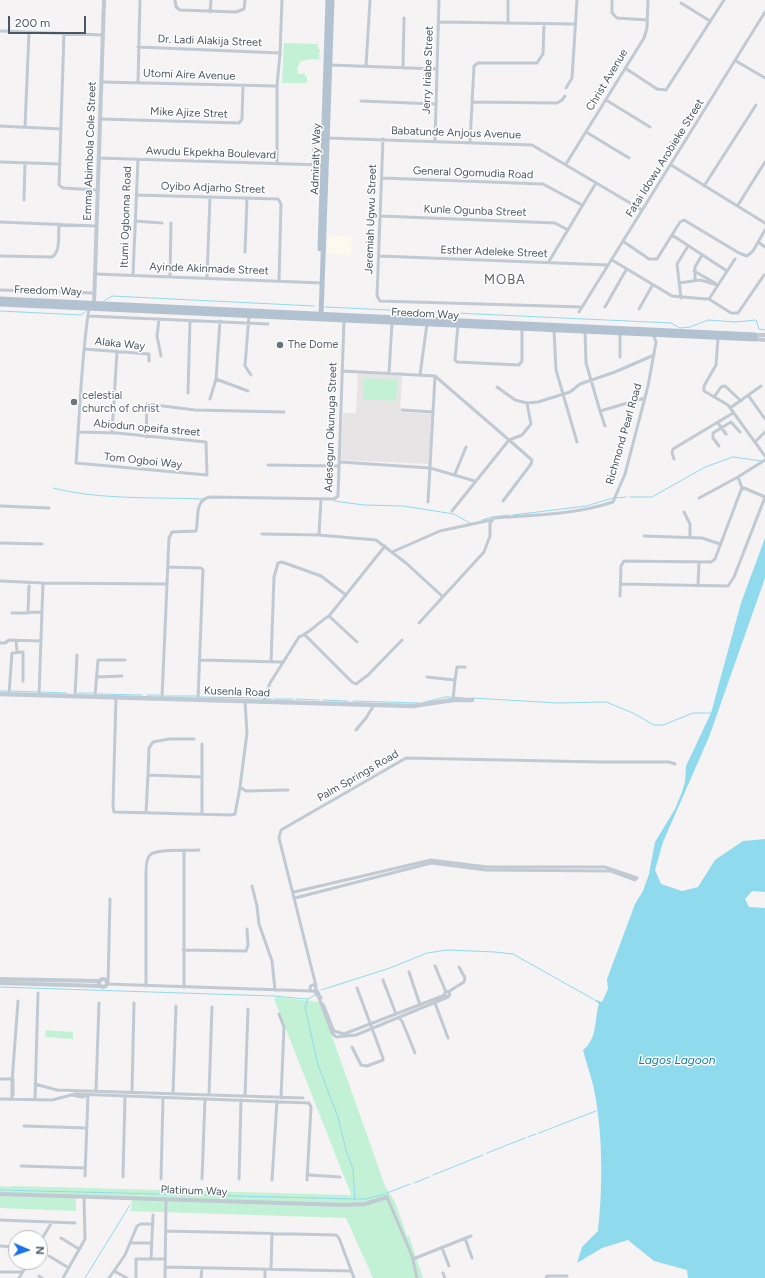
<!DOCTYPE html>
<style>
body{margin:0}
#map{position:relative;width:765px;height:1278px;overflow:hidden;background:#f5f3f3;font-family:Figtree,sans-serif}
canvas{display:block}
.north{position:absolute;left:8px;top:1230px;width:40px;height:40px;box-sizing:border-box;background:#fff;border:1px solid #b7bbc0;border-radius:50%;rotate:92deg;font-size:11px;font-weight:700;line-height:16px;text-align:center;color:#4a5661}
.north::after{content:'';display:block;margin:auto;width:14px;height:18px;background:#1a73e8;clip-path:polygon(50% 0,100% 100%,50% 72%,0 100%)}
.scale{position:absolute;left:8px;top:16px;width:78px;height:18px;box-sizing:border-box;border:2px solid #4a5661;border-top:0;padding-left:5px;font-size:12px;line-height:14px;white-space:nowrap;color:#4a5661;-webkit-text-stroke:3px #fff;paint-order:stroke}
</style>
<div id="map">
<canvas width="765" height="1278"></canvas>
<div class="north">N</div>
<div class="scale">200 m</div>
</div>
<script>
const g = document.querySelector('canvas').getContext('2d');
g.lineJoin = 'round';
function fillPath(path, color) {
  g.fillStyle = color;
  g.fill(path, 'evenodd');
}
function stroke(path, color, width, dash) {
  g.strokeStyle = color;
  g.lineWidth = width;
  g.lineCap = dash ? 'butt' : 'round';
  g.setLineDash(dash || []);
  g.stroke(path);
}
function drawText(font, color, halo, rows, align = 'center') {
  g.font = font + ' Figtree,sans-serif';
  g.lineWidth = 3;
  g.setLineDash([]);
  g.textBaseline = 'middle';
  g.strokeStyle = halo;
  g.fillStyle = color;
  for (const [text, x, y, turn = 0] of rows) {
    g.save();
    g.translate(x, y);
    g.rotate((+turn || 0) * Math.PI / 180);
    g.textAlign = isNaN(turn) ? turn : align;
    if (halo) g.strokeText(text, 0, 0);
    g.fillText(text, 0, 0);
    g.restore();
  }
}
fillPath(new Path2D(`
 M328,235L352,236L351,255L327,254Z`), '#fdf9ef');
fillPath(new Path2D(`
 M358,373L402,376L400,412L431,414L429,464L341,460L343,413H356Z`), '#e6e4e5');
fillPath(new Path2D(`
 M284,43L318,44V49H320L319,58L322,60L311,59L301,61L297,68L298,74L305,73V76L307,77V83H282Z
 M364,378L398,380L396,401L363,399Z
 M278,997L320,1002L385,1186L395,1202L407,1236H409L423,1278H373L346,1218L130,1211L132,1206L131,1197L76,1195V1211L0,1208V1186L8,1187L12,1186L350,1195L351,1194L274,999Z
 M46,1030L73,1032V1039L45,1037Z`), '#c3f1d5');
fillPath(new Path2D(`
 M765,538V578L709,737L663,842L655,870L661,884L682,891L698,887L715,860L743,841L765,839V892L752,891L745,899L749,907L765,908V1278H688L687,1270L654,1261L628,1240L602,1248L577,1263L582,1247L598,1231C603,1187 603,1128 593,1085C590,1073 586,1062 583,1050C598,1038 594,1020 599,1004L593,999L602,1002L608,989L607,979L635,904L643,891L649,874L655,842L675,809L682,792L685,782L686,766L711,713L741,603Z`), '#90daee');
stroke(new Path2D(`
 M104,301L112,296L314,306
 M325,307L671,323L680,328L690,327L708,320L735,322L756,320L759,329L765,330
 M0,311L81,315L85,312
 M53,488C100,500 153,497 202,499
 M630,497H652L705,467L733,457L762,461
 M616,498L626,497
 M334,501L364,505L403,506L454,514L470,523
 M513,515L586,506L613,498
 M482,520L492,517L509,515
 M0,691H7
 M11,691L37,692
 M41,692L66,693
 M78,693H93
 M97,694L142,695
 M147,695H160
 M164,696H196
 M200,697L262,698
 M454,697L463,698
 M472,698L558,703L606,702L633,713L654,725H663L693,713H711
 M267,699H271
 M274,699H293
 M296,699L319,700
 M323,700L348,701
 M353,701L418,703
 M425,702L445,697H451
 M0,987L273,996L308,999L315,995
 M321,990L390,968L427,953L447,950L495,952L513,954L593,999
 M539,1133L596,1111
 M528,1137L536,1134
 M487,1153L525,1138
 M433,1175L483,1155
 M414,1183L429,1177
 M0,1190L355,1199L353,1169L346,1150L338,1117L318,1065L305,1007L308,999
 M387,1193L410,1184
 M355,1199H365L385,1194
 M85,1278L130,1205`), '#90daee', 1);
stroke(new Path2D(`
 M175,0L176,7L180,10L236,12L244,9L245,0
 M612,0V13L617,18L647,20
 M681,3L710,21
 M210,12L211,0
 M439,22L575,24
 M508,23V0
 M0,31L103,35
 M64,33L59,185L63,188L97,190
 M138,47L280,53
 M736,61L765,78
 M330,65L437,69
 M366,66L370,0
 M403,68L404,18
 M625,68L657,89L666,90L724,0
 M101,82L277,86
 M138,83L140,0
 M566,88L572,78L577,0
 M606,100L650,127
 M361,101L436,104
 M472,102L557,103L562,100L565,96
 M100,119L239,123L242,119L243,86
 M0,126L61,129
 M25,127L29,32
 M586,132L629,158
 M327,138L532,145L642,210
 M383,139L377,296L380,301L582,307
 M435,141L439,0
 M470,142L474,66L478,63H537L543,54L544,24
 M98,158L322,165
 M0,162L60,164
 M277,164V86L280,53L282,0
 M566,164L644,38L647,28L648,0
 M313,165L315,126
 M671,165L765,223
 M382,178L543,184L582,205
 M704,186L756,105
 M136,195L278,199L281,204L279,281
 M24,200L25,163
 M738,205L765,162
 M380,216L555,223L568,230
 M135,221L162,223
 M0,222L96,226
 M672,235L727,271
 M624,242L649,259H657L680,222L684,220L739,253L747,256L753,251L765,230
 M758,242L765,247
 M245,252L247,198
 M0,256L52,257C61,252 58,234 59,224
 M379,256L608,265
 M612,260L672,296L706,299H709L735,259
 M548,263L596,183
 M694,271L715,283
 M96,274L322,283
 M133,275L138,159
 M170,277L171,223
 M207,278L210,197
 M695,280V267L702,255
 M679,283L700,280L718,285
 M0,290L95,293
 M681,298L677,264L688,246
 M709,299L731,313H738L764,275
 M605,307L626,270
 M639,309L652,286
 M579,312L765,12
 M249,315L245,366L251,375
 M88,316L268,324
 M159,319L157,336L161,356
 M458,324L455,360L457,362L519,365L522,361V328
 M554,330L556,370L577,442
 M585,330L586,363L600,411L645,398
 M620,333V357
 M718,338L716,365L704,386V391L728,405L765,456
 M84,349L149,354V361
 M342,371L435,376
 M389,373L392,323
 M420,375L427,324
 M435,376L509,440L452,511
 M216,379L248,391
 M497,387L515,400L527,403L538,402L570,392L580,384L615,372L654,355
 M188,393L190,321
 M748,395L765,419
 M714,397L721,387L725,386L741,401
 M210,399L216,379L220,321
 M730,408L761,386
 M402,410L433,412
 M600,411L605,426
 M718,423L726,434
 M78,432L117,433L206,442L207,475L76,463C80,412 81,359 89,308
 M112,433L117,351
 M146,437L147,404L195,410L284,412
 M755,442L765,432
 M719,446L713,438V433L731,422L740,432
 M674,459L672,453L673,449L733,413
 M340,462L430,468L475,481
 M268,465L339,466
 M455,474L466,447
 M742,488L738,477L765,460
 M699,498L738,477
 M503,501L531,464L532,460L509,440L522,435L531,424L527,403
 M428,502L435,376
 M0,506L49,508
 M684,512L690,524V537
 M262,534L319,535L376,540L406,563L442,596
 M319,535L321,499
 M644,536L702,538L720,544
 M0,543L42,544
 M392,552L440,531L491,520
 M168,567L201,568L203,570L198,699
 M0,581L43,583L39,695
 M43,583L167,584
 M698,586L699,562
 M620,596L621,566L624,561L711,562L715,559L741,490L744,488L765,497L734,577L728,586L621,584
 M12,613L42,612
 M28,613L29,586
 M329,616L357,642
 M419,623L484,552L490,536V523L494,518C535,515 573,515 613,502L625,474L648,386L656,342L653,334
 M305,635L352,682L356,684L368,675L402,640
 M16,640L17,652
 M0,643H5L9,640L41,641
 M200,660L282,662
 M271,662L274,577L278,563L282,562L321,576L346,595
 M97,677L122,676
 M427,677L455,680L453,700
 M455,680L457,667H465
 M9,694L12,653L23,652V681
 M75,696L77,655
 M95,696L98,660H125
 M116,697L113,806L114,812L231,815L235,814L240,787
 M162,698L169,538L172,532L196,531C199,518 194,500 210,497L334,499L338,496L344,320
 M245,701L247,733L240,787L246,791L288,790
 M264,701L270,683L299,637C312,632 318,622 329,616L385,546
 M356,730L366,718L374,705
 M148,775L149,748L153,742L169,739H194
 M146,813L148,775L202,777
 M202,814V744
 M252,886L257,906L259,924L272,961L275,990
 M294,892L431,860L487,867H605L637,878L635,880L611,871L486,870L431,863L295,898
 M183,950L246,951L248,945L247,929
 M435,966L446,992
 M409,972L420,1005
 M383,980L396,1014
 M107,984L312,991
 M108,984L110,899
 M310 988a3 3 0 1 1 6 0a3 3 0 1 1-6 0Z
 M146,986V873C146,867 146,859 150,855C156,848 190,851 199,850
 M316,986L279,838L281,830L406,758L599,762H669L675,764
 M184,987V851
 M316,989L321,998
 M314,991L319,998L332,1033L336,1037L356,1035L448,997
 M444.5 994a2.5 2.5 0 1 1 5 0a2.5 2.5 0 1 1-5 0Z
 M448,992L464,982L465,978L459,967
 M435,1003L448,1038
 M323,1004L334,1031L344,1034L445,995
 M279,1014L284,1027L281,1098
 M399,1018L402,1021L415,1053
 M352,1047L361,1065L367,1066L383,1060V1058L357,988
 M0,1079H13
 M35,1084L57,1090L303,1098
 M96,1091L99,1003
 M132,1092L134,1003
 M173,1094L176,1006
 M13,1095V1079
 M72,1095L82,1097L88,1095
 M209,1095L212,1007
 M245,1096L248,1009
 M0,1099L52,1100L75,1094L309,1103L311,1107L307,1180
 M12,1099V1082L18,1001
 M35,1100L38,993
 M24,1126L86,1128
 M21,1166L85,1168
 M309,1175L340,1177
 M85,1176L88,1095
 M123,1177L125,1096
 M161,1179L163,1098
 M202,1179L205,1099
 M239,1179L241,1100
 M272,1180L277,1101
 M387,1197L412,1256L417,1278
 M0,1220L75,1223
 M166,1231L336,1235L339,1238L354,1278
 M61,1238L79,1249
 M465,1238L472,1258
 M40,1242L52,1222
 M130,1243H152
 M0,1246L16,1247
 M442,1248L449,1266
 M49,1256L69,1268
 M151,1259L153,1215
 M413,1259L471,1236
 M165,1267L351,1271
 M271,1269L272,1233
 M114,1271L127,1278
 M0,1272H22
 M443,1273L445,1278
 M39,1276L42,1278
 M19,1278L29,1262
 M63,1278L85,1239L84,1197
 M109,1278L125,1255L137,1226L141,1224H153
 M136,1278V1259H165
 M165,1278L166,1199
 M201,1278L202,1268
 M265,1278V1269
 M546,1278L547,1276H567`), '#c1cad2', 3);
stroke(new Path2D(`
 M94,305L104,0
 M755,335H765
 M755,339L765,340
 M99 983a4 4 0 1 1 8 0a4 4 0 1 1-8 0Z
 M0,979L99,981
 M0,983L101,986
 M0,1194L344,1205L365,1204L387,1197`), '#c1cad2', 4);
stroke(new Path2D(`
 M0,694L413,706L453,700H472`), '#c1cbd6', 4.5);
stroke(new Path2D(`
 M320,249L328,0
 M0,299L755,335V339L0,304
 M321,316L332,0`), '#b3c2d1', 5);
for (const [x, y, r, color] of [
 [280,345,4,"#6b7280"],
 [74,402,4,"#6b7280"]
]) {
  const dot = new Path2D();
  dot.arc(x, y, r, 0, 2 * Math.PI);
  g.fillStyle = color;
  g.fill(dot);
  stroke(dot, '#fff', 1.5);
}
drawText('11px', '#4a5661', '#fff', [
 ["Dr. Ladi Alakija Street",210,41,2],
 ["Jerry Iriabe Street",428,70,-88],
 ["Utomi Aire Avenue",189,75,2],
 ["Christ Avenue",607,80,-59],
 ["Mike Ajize Stret",189,113,2],
 ["Babatunde Anjous Avenue",456,133,2],
 ["Emma Abimbola Cole Street",90,151,-88],
 ["Awudu Ekpekha Boulevard",211,153,2],
 ["Fatai Idowu Arobieke Street",665,158,-58],
 ["Admiralty Way",316,159,-88],
 ["General Ogomudia Road",473,173,2],
 ["Oyibo Adjarho Street",213,188,2],
 ["Kunle Ogunba Street",475,211,2],
 ["Itumi Ogbonna Road",126,217,-88],
 ["Jeremiah Ugwu Street",371,219,-88],
 ["Esther Adeleke Street",494,252,2],
 ["Ayinde Akinmade Street",209,269,2],
 ["Freedom Way",48,291,2],
 ["Freedom Way",425,314,3],
 ["Alaka Way",120,344,6],
 ["Adesegun Okunuga Street",331,427,-88],
 ["Abiodun opeifa street",147,428,5],
 ["Richmond Pearl Road",624,434,-74],
 ["Tom Ogboi Way",143,461,6],
 ["Kusenla Road",237,692,2],
 ["Palm Springs Road",358,776,-30],
 ["Platinum Way",194,1191,2]
]);
drawText('11px', '#5b616d', '#fff', [
 ["The Dome",288,345],
 ["celestial",82,396],
 ["church of christ",82,409]
], 'left');
drawText('italic 12px', '#0c7c9b', '#fff', [
 ["Lagos Lagoon",677,1060]
]);
g.letterSpacing = '1px';
drawText('13px', '#5f6368', '#fff', [
 ["MOBA",505,280]
]);
g.letterSpacing = '0px';
</script>
